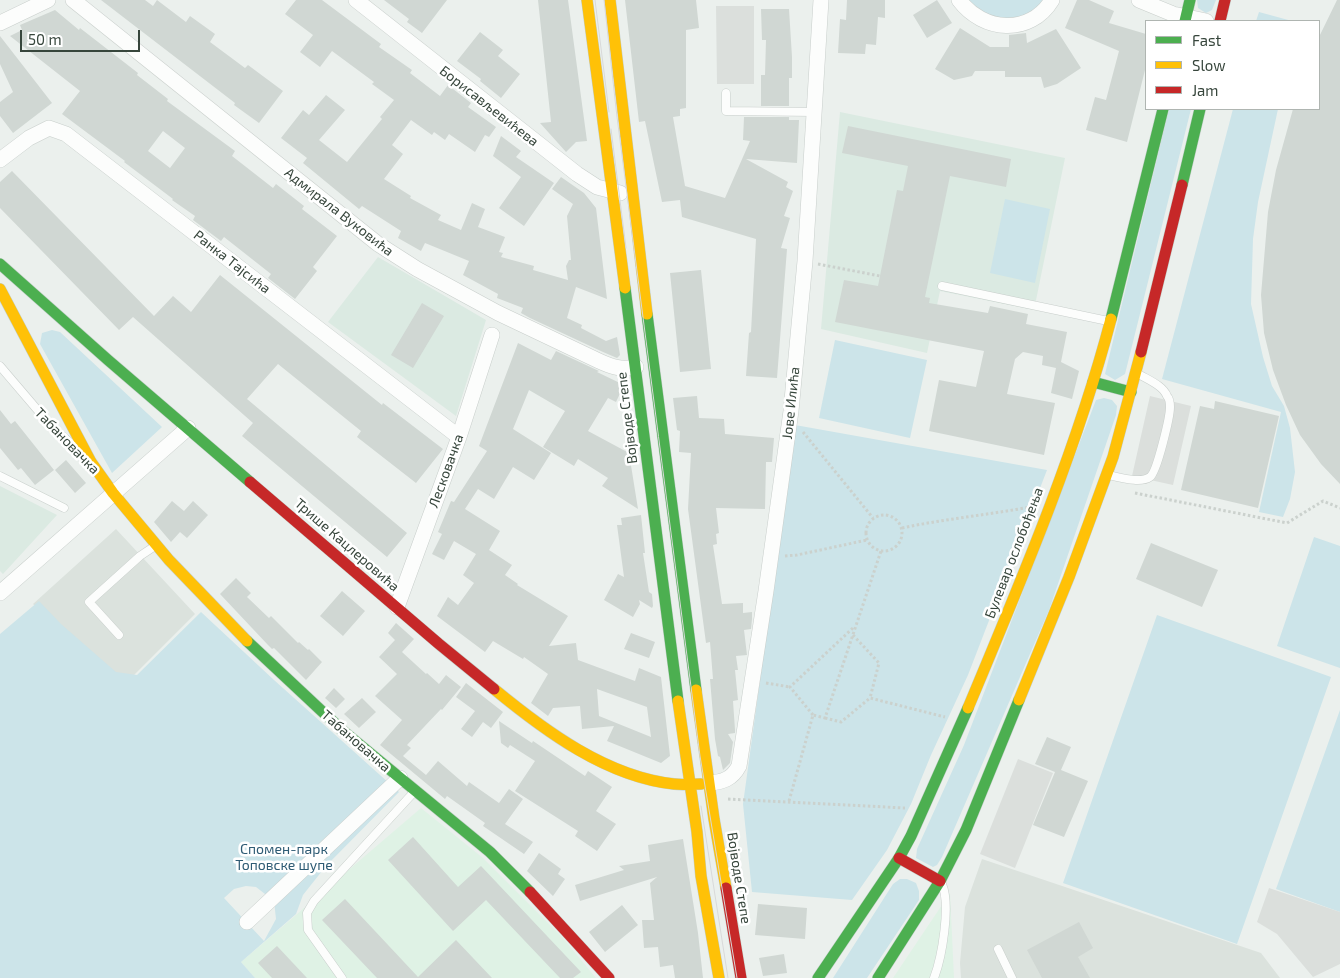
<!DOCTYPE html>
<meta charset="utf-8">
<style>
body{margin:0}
#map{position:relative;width:1340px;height:978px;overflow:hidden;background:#ebf0ed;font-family:"Exo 2",sans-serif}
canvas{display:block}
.legend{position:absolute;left:1145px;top:20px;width:175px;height:90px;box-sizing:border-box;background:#fff;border:1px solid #afb5b1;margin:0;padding:6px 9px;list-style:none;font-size:15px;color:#37463c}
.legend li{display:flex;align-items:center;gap:10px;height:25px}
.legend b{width:25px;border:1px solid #afb5b1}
.scale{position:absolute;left:20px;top:30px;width:120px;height:22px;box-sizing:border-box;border:2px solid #37463c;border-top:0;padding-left:6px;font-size:15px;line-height:18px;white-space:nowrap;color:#37463c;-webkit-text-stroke:4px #fff;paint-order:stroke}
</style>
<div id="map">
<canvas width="1340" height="978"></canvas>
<ul class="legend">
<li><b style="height:6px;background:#4caf50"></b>Fast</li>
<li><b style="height:6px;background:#ffc107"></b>Slow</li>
<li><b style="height:6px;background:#c62828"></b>Jam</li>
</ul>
<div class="scale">50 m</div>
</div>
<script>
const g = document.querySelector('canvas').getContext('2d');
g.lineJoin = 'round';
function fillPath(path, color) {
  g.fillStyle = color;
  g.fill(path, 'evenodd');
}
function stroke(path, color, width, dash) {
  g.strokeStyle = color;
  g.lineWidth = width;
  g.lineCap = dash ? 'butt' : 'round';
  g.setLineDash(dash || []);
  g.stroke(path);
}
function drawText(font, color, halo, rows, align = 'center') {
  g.font = font + ' "Exo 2",sans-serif';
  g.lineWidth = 5;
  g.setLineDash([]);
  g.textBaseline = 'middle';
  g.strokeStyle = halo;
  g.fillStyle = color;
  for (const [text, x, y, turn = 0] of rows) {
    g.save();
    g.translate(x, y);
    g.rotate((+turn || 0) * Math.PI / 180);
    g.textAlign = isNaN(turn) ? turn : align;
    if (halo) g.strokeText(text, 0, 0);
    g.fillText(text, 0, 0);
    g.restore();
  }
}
fillPath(new Path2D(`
 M421,808L483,858L562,937L596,978H255L241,962Z
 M950,893L954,978H893Z`), '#dff2e5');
fillPath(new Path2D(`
 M116,529L195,614L126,683L109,679L33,604Z
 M982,859L1261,953L1280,978H961L960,963L965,907Z`), '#dbe2dd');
fillPath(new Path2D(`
 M840,112L1065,158L1034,310L940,291L927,353L821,329Z
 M378,257L486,320L456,416L328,322Z
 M0,486L57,515L3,574L0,571Z`), '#dbeae2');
fillPath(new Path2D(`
 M966,0H1044L1038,8L1016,19H991Z
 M1197,0H1216L1212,10L1206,13L1198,8Z
 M1259,12L1292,21H1256Z
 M1169,109H1191L1125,374L1115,380L1105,374Z
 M1233,109H1278L1258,202L1253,239L1251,304L1263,357L1272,386L1284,406L1290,428L1295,472L1290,499L1283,517L1259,512L1281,412L1162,379Z
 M1005,199L1050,209L1035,283L990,273Z
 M52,330L60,332L162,427L112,473L40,344L42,333Z
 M835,340L927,360L910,438L819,418Z
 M1104,398L1112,400L1117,406L1116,415L1049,610L942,857L937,865L933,867L916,858L917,849L964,745L1096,400Z
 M795,425L1047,470L968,675L931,755L911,804L887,850L852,900L752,892L743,804Z
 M1314,537L1340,546V668L1277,646Z
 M39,601L61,624L116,672L137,675L201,612L274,680L399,792L326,866L303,895L296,914L241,962L255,978H0V634ZM246,886L256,887L274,901L276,919L264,941L224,898L234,889Z
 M1157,615L1331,677L1237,944L1063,883Z
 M1340,710V912L1276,889Z
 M900,879H907L916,883L919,891V900L867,978H833L893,884Z`), '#cce4e9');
fillPath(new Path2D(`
 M716,6H754V84H717Z
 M1150,396L1191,406L1173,485L1132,476Z
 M1018,759L1053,773L1015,868L980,854Z
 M1269,888L1340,912V964L1313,977L1277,934L1257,922Z`), '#dbdfdc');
fillPath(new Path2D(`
 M101,0H145L153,6L157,0L186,22L190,16L215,34L210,42L245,68L248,65L283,91L259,123L234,105L235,103Z
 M296,0H322L381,44L379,47L412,70L410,73L440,96L448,85L471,103L468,107L496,127L489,137L485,135L475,152L449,134L445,140L434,132L432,135L411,120L392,145L403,154L384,179L411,196L410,198L441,215L438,220L461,230L472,203L485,209L478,227L505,237L499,252L503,253L501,257L534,266L533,270L568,280L566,266L569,260H571L567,216L573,204L552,189L561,177L584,193L596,208L607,299L576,287L567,318L582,325L581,328L606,341L617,337L620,355L617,358L603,352L530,318L521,313L523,308L497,298L498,294L463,275L469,261L425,243L421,251L398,238L401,231L362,206L359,209L303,163L307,158L281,138L303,110L309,115L326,95L345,110L319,140L347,162L382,119L380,117L394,100L372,84L374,82L332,51L320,67L300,52L313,35L285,14Z
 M384,0H447L422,33L407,22L409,19Z
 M538,0H568L587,141L576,142L566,152L540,123L551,122Z
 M625,0H696L699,28L686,30V108L680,109V116L673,117L685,186L725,198L750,141L743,140L744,117H789V120H799L797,163L746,159L788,182L786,187L793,191L784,216L790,218L781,248L787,249L777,378L746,376L749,333L751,332L756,239L682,217L680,200L662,202L645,121L639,122Z
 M847,0H885V18L878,17L876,45L866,44L865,54L838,53L840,19L846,20Z
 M937,0L952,23L927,38L913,15Z
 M1077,0H1089L1114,11L1109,23L1146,34V66L1127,142L1086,130L1095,97L1106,100L1119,51L1065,28Z
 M1337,0H1340V484L1321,464L1300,435L1286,405L1273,370L1264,333L1261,295L1268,212L1276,170L1293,109H1319V37Z
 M761,9H789L792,57V78H789V106H761V75H765L766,40H762Z
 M55,10L79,30L80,28L138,73L137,75L168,99L167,101L235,151L232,156L273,188L276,184L304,206L302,209L337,236L313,267L317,271L295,299L268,278L271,274L224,237L221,241L193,220L195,216L172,200L173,199L124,162L125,161L62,114L80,91L10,36L22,30L20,25ZM163,131L185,148L170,168L148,151Z
 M960,28L990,47H1009V35L1026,33L1027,43L1056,29L1081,68L1057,84L1044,88L1041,77H1005V71H975L972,76L954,80L935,69Z
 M480,32L503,50L498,56L520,74L501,98L480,81L481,79L457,61Z
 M0,36L52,103L13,133L0,116V102L13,92L0,64Z
 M848,126L1011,159L1006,187L950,176L925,297L930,298L929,303L988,313L990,306L1028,314L1026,324L1067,332L1061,362L1079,371L1072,399L1051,393L1056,368L1042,365L1043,356L1023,352L1015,359L1007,394L1055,403L1044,455L929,431L939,380L976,387L984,351L835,322L844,280L878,286L897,190L903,191L908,166L842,153Z
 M501,136L521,151L516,157L554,183L524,226L499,208L521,177L493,156Z
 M12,171L154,316L173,296L191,312L220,275L382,405L383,403L443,449L416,483L357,437L361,431L278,364L247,399L407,533L387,557L242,436L253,423L133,317L119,330L0,208V182Z
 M701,270L711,369L680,372L670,273Z
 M422,303L444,316L413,368L391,355Z
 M518,343L551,360L556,351L599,371L597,372L624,385L616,402L608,398L588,431L629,453L638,509L602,486L608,478L578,459L574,466L543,447L565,411L529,390L513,429L551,453L534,480L513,467L494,499L478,489L465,509L500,531L489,550L512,565L505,575L518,584L517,585L568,616L549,646L576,643L578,660L635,681L639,668L661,677L670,756L661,763L607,741L614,726L582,729L580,706L553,708L548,716L531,703L548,674L524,657L523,659L493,641L485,652L437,616L448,597L458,605L474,583L463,575L476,554L454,541L444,560L432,554L442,534L438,532L451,501L454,502L487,451L479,446ZM597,689L647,707L651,737L599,716Z
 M697,396L699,418L724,419L725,434L774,438L772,462H766L765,509L716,508L719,533L716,534L717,544L713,545L722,604L743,603V613L752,612V619L751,629L744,630L747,655L736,656L738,670H735L738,700L733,701L735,730V733L728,734L733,742L730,763L723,770L720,757L718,756L715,739L710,679H713L710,642L706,643L688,509L691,453L679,452L680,431L677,430L673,398Z
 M1215,401L1279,416L1258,508L1181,490L1200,406L1214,409Z
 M0,410L11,424L15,421L54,470L35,485L21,468L18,470L0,448Z
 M66,460L86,483L75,493L55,470Z
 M172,501L184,511L193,501L208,515L187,538L180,532L171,542L154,522Z
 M641,515L645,553H643L649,592L652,594L653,606L652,608L639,600L640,604L633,617L604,600L618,574L624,577L617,525H622L621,518Z
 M1151,543L1218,570L1202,607L1136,579Z
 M236,578L251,593L247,597L269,618L271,616L298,643L299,642L308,650L309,649L322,662L306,680L274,648L272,649L268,645L220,594Z
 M342,591L365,611L343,636L320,616Z
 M396,623L414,639L402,652L426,674L427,673L439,684L446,675L461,687L442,710L441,709L407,745L411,748L403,756L426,775L438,761L467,786L469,782L499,803L509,789L523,799L505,824L533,842L524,854L483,826L485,823L447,796L445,799L380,745L402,720L375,696L397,674L379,657L395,640L388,633Z
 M631,633L655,642L649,658L624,649Z
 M466,683L503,712L491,728L483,722L472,737L461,729L475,711L456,697Z
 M334,688L345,699L336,708L325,698Z
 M362,698L376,712L359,728L344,714Z
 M499,721L532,743L533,741L585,776L588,771L612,787L596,811L616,824L597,851L575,836L578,831L515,791L535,761L510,745L508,748L501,743Z
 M1047,737L1071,747L1061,770L1088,781L1064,837L1033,825L1055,772L1035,764Z
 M413,837L458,887L481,866L581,972L573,978H560L486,900L453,931L388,860Z
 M683,839L698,933L703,978H675L673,965L660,967L658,947L644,948L642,920H654L650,883L657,877L580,901L575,885L624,870L619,866L650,861L648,845Z
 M539,853L561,869L558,874L565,879L553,896L527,871Z
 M345,899L418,977L456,940L492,978H377L322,920Z
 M758,904L807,908L805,939L755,935Z
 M622,905L638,925L605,952L589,932Z
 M1079,922L1093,948L1078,957L1090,978H1042L1027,950Z
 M277,946L307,978H272L258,963Z
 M784,954L787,973L763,976L759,958Z`), '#d0d7d3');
const lane = new Path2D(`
 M726,93V111L814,112
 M942,286L1108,321
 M0,366L52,427L75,447
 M1108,475C1119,477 1140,484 1150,477C1157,472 1170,417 1170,407C1170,404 1169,398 1167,396C1163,385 1146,379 1137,373
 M0,476L64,508
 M119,635L89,602L140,556L155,546
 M998,949L1012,978
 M342,978L308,930L307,913L314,901L414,792
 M934,978C942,957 951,905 942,884`);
const street = new Path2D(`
 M73,0L378,244L417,269L498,313L599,361C612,367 621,370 636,367
 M356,0L577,174L597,187L620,193
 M959,0C983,32 1030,36 1052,0
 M1139,0L1173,14L1206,21
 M0,23L48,0
 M0,160L29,138L49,128L66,134L459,437
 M0,593L188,428
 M397,607L459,437L492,335
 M709,783C723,782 732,779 739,766L766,591L791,411L805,261L821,0
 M247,922L400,778`);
const fast = new Path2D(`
 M1185,21L1190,0
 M1182,185L1200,109
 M0,264L108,360L250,482
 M625,288L678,701
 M647,314L696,690
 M1111,319L1163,109
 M1093,382L1131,392
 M247,641L343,731L490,852L530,892
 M818,978L899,858L911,836L968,708
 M878,978L940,881L966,830L1019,700`);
const slow = new Path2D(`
 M587,0L625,288
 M610,0L647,314
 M0,289L91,462L113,493L169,560L247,641
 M494,689C545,731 607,777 674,784C683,785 692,784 701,784
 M696,690L714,819L726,888
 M1019,700L1069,577L1113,457L1141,352
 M678,701L697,832L701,876L719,978
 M968,708C1021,581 1076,452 1111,319`);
const jam = new Path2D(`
 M1220,21L1225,0
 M1141,352L1182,185
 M250,482L439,644L494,689
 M899,858L940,881
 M726,888L741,978
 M530,892L609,978`);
stroke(lane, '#c8cecb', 9);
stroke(street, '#c8cecb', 16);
stroke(fast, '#c2cec8', 12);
stroke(slow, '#c2cec8', 12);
stroke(jam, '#c2cec8', 12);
stroke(new Path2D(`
 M818,264L880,276
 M803,432L873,518
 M1135,493L1287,523L1323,501L1340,508
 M866 533a18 18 0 1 1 36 0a18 18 0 1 1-36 0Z
 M902,528C944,519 987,515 1030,507
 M785,556L797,555L867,540
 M853,635L879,663L870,698L945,717
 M766,683L790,687
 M813,715L790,687L854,627
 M825,718L841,722L870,698
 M728,799L905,808
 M789,801L813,715L825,718L881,551`), '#cbd1cd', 3, [2.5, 2.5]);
stroke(lane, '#fcfdfc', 8);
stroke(street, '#fcfdfc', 15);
stroke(fast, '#4caf50', 11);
stroke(slow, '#ffc107', 11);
stroke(jam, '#c62828', 11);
stroke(new Path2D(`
 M595,0L609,112
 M604,0L617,117L700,756L737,978
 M611,129L626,248
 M701,806L728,978`), '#d8d9d9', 1);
drawText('14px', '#37463c', '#fff', [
 ["Борисављевићева",489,106,38],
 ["Адмирала Вуковића",339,212,38],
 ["Ранка Тајсића",232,262,38],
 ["Јове Илића",791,403,-84],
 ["Војводе Степе",627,418,-97],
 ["Табановачка",67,441,46],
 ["Лесковачка",446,471,-70],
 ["Трише Кацлеровића",347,545,41],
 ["Булевар ослобођења",1014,553,-69],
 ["Табановачка",356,741,41],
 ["Војводе Степе",739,878,81]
]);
drawText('14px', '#2e5b74', '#fff', [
 ["Спомен-парк",284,849],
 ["Топовске шупе",284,865]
]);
</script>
